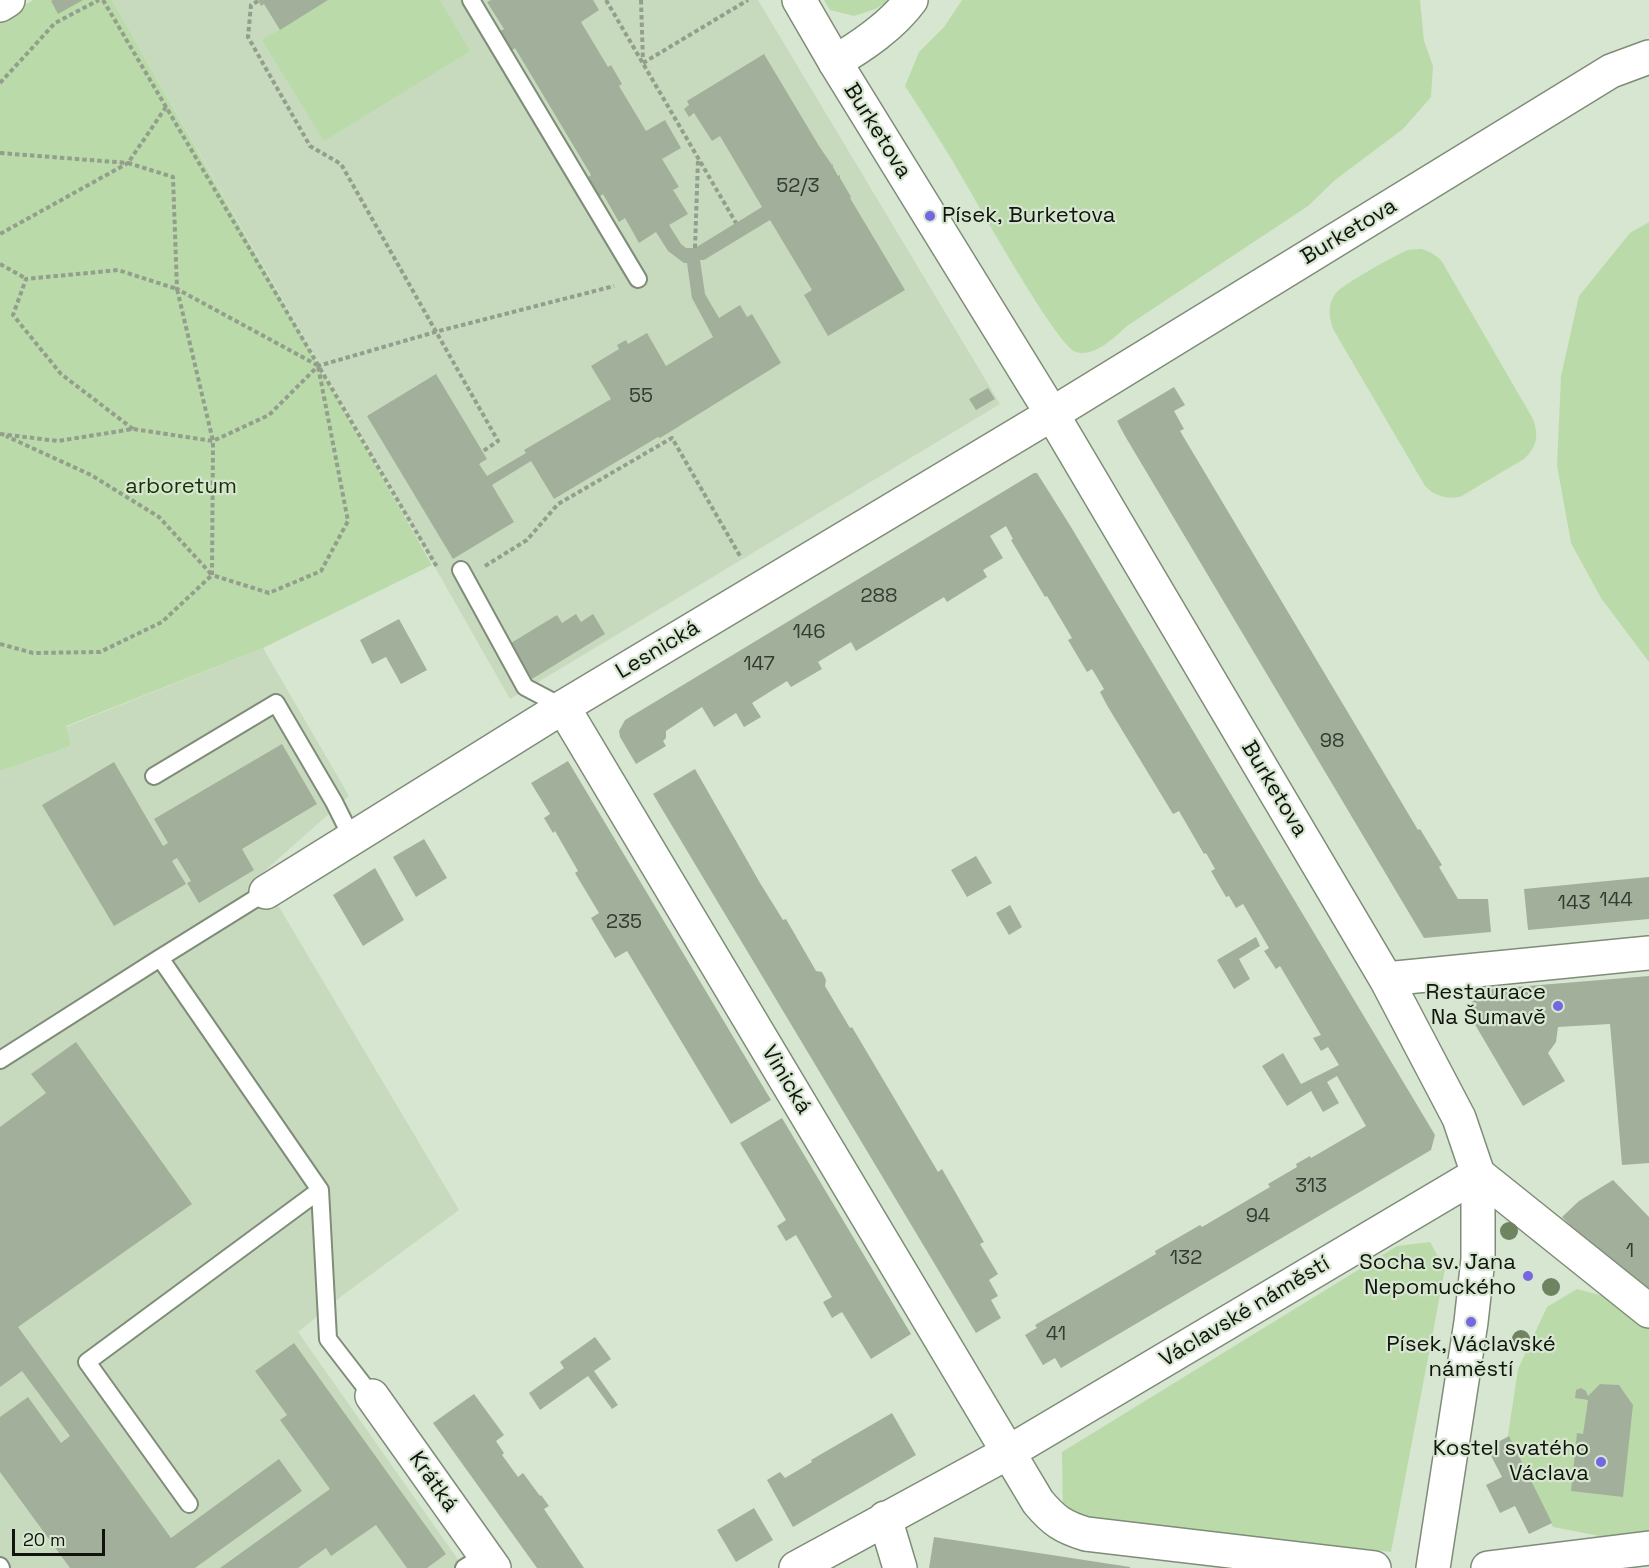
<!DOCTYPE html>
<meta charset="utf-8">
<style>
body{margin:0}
#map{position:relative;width:1649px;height:1568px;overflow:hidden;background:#d7e6d0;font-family:"Space Grotesk",sans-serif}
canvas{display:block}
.scale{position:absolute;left:12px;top:1529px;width:93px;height:27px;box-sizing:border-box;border:3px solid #10140d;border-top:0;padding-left:8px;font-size:18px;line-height:21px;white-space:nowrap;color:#10140d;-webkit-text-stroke:4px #d7e6d0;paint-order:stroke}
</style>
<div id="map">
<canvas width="1649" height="1568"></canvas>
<div class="scale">20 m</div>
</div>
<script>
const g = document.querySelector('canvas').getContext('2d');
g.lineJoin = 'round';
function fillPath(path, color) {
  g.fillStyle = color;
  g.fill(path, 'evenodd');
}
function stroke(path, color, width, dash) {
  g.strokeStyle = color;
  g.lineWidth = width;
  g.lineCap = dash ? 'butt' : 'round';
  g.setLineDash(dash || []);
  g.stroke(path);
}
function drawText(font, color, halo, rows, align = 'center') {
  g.font = font + ' "Space Grotesk",sans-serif';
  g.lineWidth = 4.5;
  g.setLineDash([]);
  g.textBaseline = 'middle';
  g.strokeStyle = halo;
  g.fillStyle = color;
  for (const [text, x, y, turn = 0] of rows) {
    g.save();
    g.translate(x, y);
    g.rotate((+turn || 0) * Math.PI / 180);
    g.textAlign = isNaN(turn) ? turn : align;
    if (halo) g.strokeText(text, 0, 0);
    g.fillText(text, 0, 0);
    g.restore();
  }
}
fillPath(new Path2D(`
 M112,0H758L1000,404L510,699Z
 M263,648L349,796L260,875L459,1210L343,1295L298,1332L464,1568H0V771L71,746L66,727Z`), '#c7dabe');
fillPath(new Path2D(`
 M33,0H112L432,565L263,648L66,726L71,746L0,771V20Z
 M328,0H440L470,51L324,141L262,40Z
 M824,0H891L875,9L854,16L830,10Z
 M962,0H1420L1424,41L1433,66L1431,97L1403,129L1335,180L1308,206L1127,326C1116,336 1094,358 1076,352C1056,346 969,188 952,160C937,135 921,111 905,86L919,52L944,27Z
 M1649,222V662L1601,598L1571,543L1557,465L1561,376L1579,296L1630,233Z
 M1422,249L1432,253L1441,260L1533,419C1539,436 1537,447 1524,459L1460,497C1445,499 1435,496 1425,486L1333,329C1329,317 1327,304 1336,293C1342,285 1397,254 1408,250C1412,249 1417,249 1422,249Z
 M1430,1242L1445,1269L1391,1552L1063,1515L1062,1452L1397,1246Z
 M1577,1289L1615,1299L1649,1322V1535L1610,1538L1553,1527L1508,1435L1518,1369L1547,1307Z`), '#badba9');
fillPath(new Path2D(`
 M53,0H83L58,14L51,1Z
 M258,0H328L280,30L264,4L261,6Z
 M491,0H593L599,10L581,22L608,67L611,65L622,84L619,86L646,131L665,120L681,148L662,159L679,187L673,190L688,214L669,225L681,244L686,248H695L762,207L720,136L712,141L694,113L689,117L684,109L689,105L687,101L764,54L819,146L832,165L833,164V167L838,176L840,175V178L851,197L850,198L905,290L828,336L804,295L812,290L770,220L704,260H700L705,294L719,318L740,305L747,317L752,314L781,363L673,430L660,438L658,437L554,499L531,461L492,485L514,522L453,559L367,416L436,374L487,459L479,464L487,476L526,453L524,450L611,399L591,366L619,349L617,345L626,340L628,344L647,333L666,366L713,337L692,298L687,263H684L668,251L656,232L639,243L625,218L619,222L603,194L598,198L587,178L591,175L515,48L511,51L499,32L504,29L487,2Z
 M1174,387L1185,405L1174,411L1184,429L1180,431L1418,830L1420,829L1442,865L1439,867L1458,899H1488L1491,932L1424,938L1125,436L1117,421Z
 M988,388L995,399L976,410L969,399Z
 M1034,473H1037L1071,527L1435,1135L1431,1150L1061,1368L1055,1358L1043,1365L1025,1335L1037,1328L1035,1325L1156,1254L1155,1251L1200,1225L1202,1227L1270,1187L1268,1184L1297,1167L1296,1164L1310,1156L1311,1158L1366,1126L1337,1076L1327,1082L1339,1103L1323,1112L1311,1091L1287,1106L1262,1066L1283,1053L1301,1084L1339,1065L1328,1047L1321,1051L1313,1038L1321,1035L1280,966L1276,969L1264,951L1269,948L1243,904L1236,908L1229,896L1226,897L1211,871L1215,869L1206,853L1204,854L1179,811L1173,814L1108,707L1100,692L1104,689L1092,669L1087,672L1068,640L1072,638L1047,596L1045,597L1011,540L1013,539L1006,526L990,536L1003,558L983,570L987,577L947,602L944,597L856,651L851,642L818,662L822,669L791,687L787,681L752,703L761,717L744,727L736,713L714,727L702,707L666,731V738L663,741L666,746L636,764L620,737L619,731L625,720Z
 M576,614L581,622L593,614L605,634L532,679L511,643L557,615L562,623Z
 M399,619L427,670L401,684L386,657L372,664L360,640Z
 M282,744L317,804L242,849L254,870L199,903L187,883L191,881L177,858L172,861L186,884L114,926L42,805L114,762L163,846L168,843L154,819Z
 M568,761L771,1100L731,1124L627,951L615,958L591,918L599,913L575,873L578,871L555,831L553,833L544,818L550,814L531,783Z
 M695,769L760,883L783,920L786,919L816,971L822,972L826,980L825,986L850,1028L852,1027L938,1172L942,1169L984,1242L980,1244L998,1274L989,1280L998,1296L991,1300L1001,1318L976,1333L653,794Z
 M424,839L447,878L416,897L393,857Z
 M976,856L992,883L967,897L951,870Z
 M375,868L404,920L363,946L333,895Z
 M1649,877V919L1528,930L1524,889Z
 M1010,905L1022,927L1009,935L996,913Z
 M1256,937L1260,946L1239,959L1250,979L1234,989L1217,960Z
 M1649,976V1163L1622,1165L1610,1024L1558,1027L1556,1042L1548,1053L1565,1081L1523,1106L1467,1011L1479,990Z
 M76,1042L192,1204L18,1327L171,1538L279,1459L302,1491L195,1568H70L0,1472V1417L28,1397L61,1443L70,1436L22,1371L0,1387V1127L46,1093L31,1074Z
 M782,1118L911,1334L871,1359L842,1312L832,1318L823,1302L832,1297L796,1235L786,1241L777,1226L786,1220L740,1143Z
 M1613,1180L1649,1217V1301L1630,1286L1562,1217L1579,1201Z
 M595,1337L611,1359L594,1371L618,1405L612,1409L588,1376L540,1410L529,1393L564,1368L560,1362Z
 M294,1343L446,1554L427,1568H407L376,1525L331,1556L326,1548L298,1568H220L330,1489L280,1420L287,1415L255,1371Z
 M1600,1384L1619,1385L1633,1405L1623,1497L1571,1491L1577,1433L1583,1434L1588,1400L1575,1398L1576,1390L1581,1388L1586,1391L1588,1396Z
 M474,1394L504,1435L496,1441L504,1453L502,1455L518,1477L523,1473L540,1496L541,1495L549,1506L544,1509L584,1568H537L433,1423Z
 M892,1413L916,1455L793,1527L767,1480L780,1472L785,1478L812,1462L811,1460Z
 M1509,1436L1552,1523L1529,1534L1515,1506L1500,1513L1486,1485L1502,1477L1487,1448Z
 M754,1508L773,1540L736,1562L717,1530Z
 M934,1537L1130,1567V1568H929Z`), '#a2b09b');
const lane = new Path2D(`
 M471,0L638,279
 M461,570L525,687L563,707
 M154,776L276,703L334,802L352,838
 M266,892L160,958L320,1190L328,1339L372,1396
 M0,1060L160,958
 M189,1504L87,1362L320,1190
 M0,1566L1,1568
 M464,1568L485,1555`);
const street = new Path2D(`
 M0,5L8,0
 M835,62C862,46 892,26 911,0
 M563,707L1038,1502C1054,1521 1063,1527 1086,1534L1374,1568
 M266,892L563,707L1052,414L1611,71L1649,57
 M1386,979L1649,953
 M372,1396L494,1568
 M885,1518L900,1568
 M796,1568L1009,1452L1478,1174L1649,1311
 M1488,1568L1649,1548`);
const secondary = new Path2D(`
 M799,0L835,62L1052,414L1386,979L1459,1118L1478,1174V1259L1471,1322L1433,1568`);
stroke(lane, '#7f8c78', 20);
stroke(street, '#7f8c78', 36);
stroke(secondary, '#7f8c78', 36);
stroke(new Path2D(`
 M103,0L437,567
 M606,0L736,223
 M641,0L643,62
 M258,1L251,5L248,37L310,146L341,164L498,441L482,452
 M643,63L748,0
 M0,83L55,23L99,0
 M166,107L128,163L173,177L177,289L317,365
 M0,153L128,163L0,234
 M695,248L698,159
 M0,264L25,278
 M133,429L61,374L13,315L26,279L118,270L177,289L213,441L212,575L269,593L321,571L348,521L318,366
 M0,434L58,441L133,429L213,441L269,415L318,366L435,332L614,286
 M485,566L527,540L558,504L672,438L740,556
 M0,644L33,653L100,652L162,622L212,575L159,517L91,475L6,436`), '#939e8d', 4, [4.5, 3]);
stroke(lane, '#fff', 16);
stroke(street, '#fff', 33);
stroke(secondary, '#fff', 33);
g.fillStyle = '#6e8360';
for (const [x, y] of [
 [1509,1231],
 [1551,1287],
 [1521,1339]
]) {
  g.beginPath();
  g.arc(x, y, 9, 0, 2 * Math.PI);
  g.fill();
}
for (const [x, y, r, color] of [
 [930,216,6,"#7566e1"],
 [1558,1006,6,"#7566e1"],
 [1528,1276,6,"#7566e1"],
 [1471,1322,6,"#7566e1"],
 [1601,1462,6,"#7566e1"]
]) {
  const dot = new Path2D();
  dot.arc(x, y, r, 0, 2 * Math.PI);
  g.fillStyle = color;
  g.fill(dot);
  stroke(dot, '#d7e6d0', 2);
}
drawText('20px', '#343b30', null, [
 ["52/3",798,187],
 ["55",641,397],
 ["288",879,597],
 ["146",809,633],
 ["147",759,665],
 ["98",1332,742],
 ["144",1616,901],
 ["143",1574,904],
 ["235",624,923],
 ["313",1311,1187],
 ["94",1258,1217],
 ["1",1630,1252],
 ["132",1186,1259],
 ["41",1056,1335]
]);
drawText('22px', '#10140d', '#d7e6d0', [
 ["Burketova",877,131,58],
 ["Burketova",1349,232,-31],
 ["Lesnická",658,650,-31],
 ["Burketova",1274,789,59],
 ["Vinická",786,1080,59],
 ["Václavské náměstí",1245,1312,-31],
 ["Krátká",433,1482,55]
]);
drawText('22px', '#10140d', '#d7e6d0', [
 ["Písek, Burketova",942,216,"left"],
 ["Restaurace",1546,993],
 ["Na Šumavě",1546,1018],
 ["Socha sv. Jana",1516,1263],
 ["Nepomuckého",1516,1288],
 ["Písek, Václavské",1471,1345,"center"],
 ["náměstí",1471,1370,"center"],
 ["Kostel svatého",1589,1449],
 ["Václava",1589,1474]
], 'right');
drawText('22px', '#183204', '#d7e6d0', [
 ["arboretum",181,487]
]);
</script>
